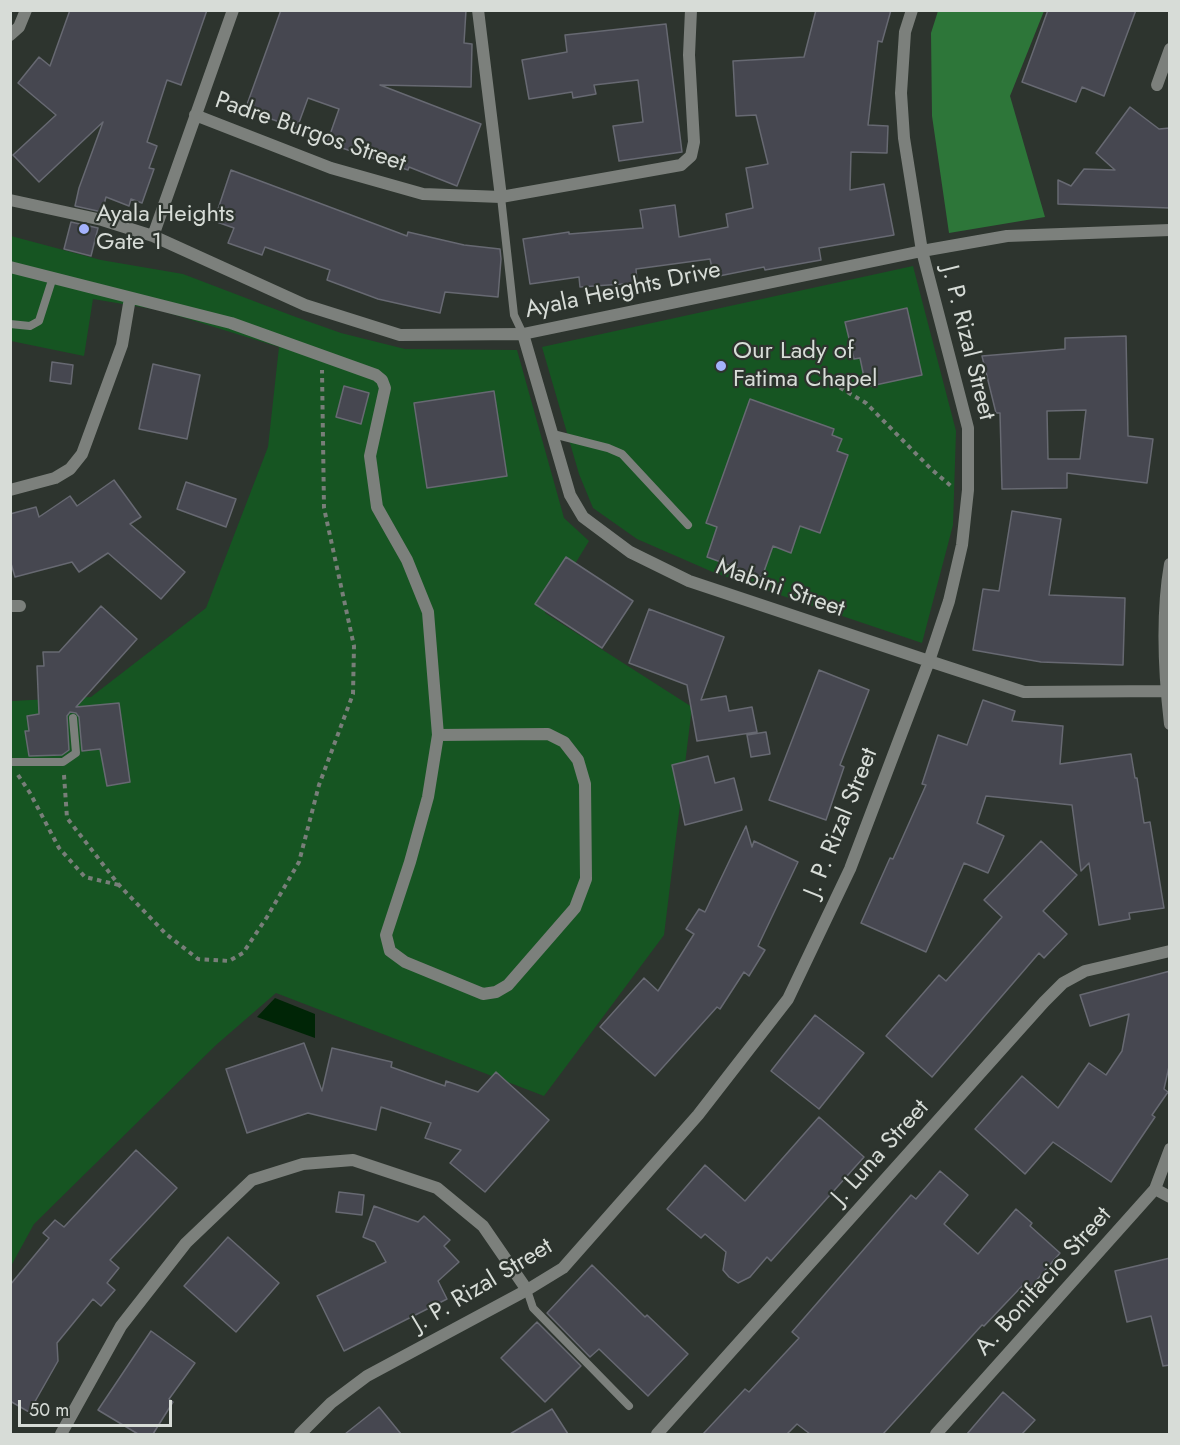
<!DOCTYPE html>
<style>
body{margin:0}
#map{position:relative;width:1180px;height:1445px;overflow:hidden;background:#2d342e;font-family:Jost,sans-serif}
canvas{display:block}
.frame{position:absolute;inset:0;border:12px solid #d7dcd7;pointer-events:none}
.scale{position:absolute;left:18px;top:1400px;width:154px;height:27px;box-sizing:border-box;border:3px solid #d7dcd7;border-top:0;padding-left:8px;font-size:18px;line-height:21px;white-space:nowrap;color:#d7dcd7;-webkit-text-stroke:4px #2d342e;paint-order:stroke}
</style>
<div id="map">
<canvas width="1180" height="1445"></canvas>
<div class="frame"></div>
<div class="scale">50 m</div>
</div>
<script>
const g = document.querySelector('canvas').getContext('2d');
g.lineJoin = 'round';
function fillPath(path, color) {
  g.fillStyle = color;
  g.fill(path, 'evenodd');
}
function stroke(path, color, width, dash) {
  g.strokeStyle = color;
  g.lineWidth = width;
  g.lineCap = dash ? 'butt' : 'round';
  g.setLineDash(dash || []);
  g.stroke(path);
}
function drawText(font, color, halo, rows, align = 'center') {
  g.font = font + ' Jost,sans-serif';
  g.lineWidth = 4.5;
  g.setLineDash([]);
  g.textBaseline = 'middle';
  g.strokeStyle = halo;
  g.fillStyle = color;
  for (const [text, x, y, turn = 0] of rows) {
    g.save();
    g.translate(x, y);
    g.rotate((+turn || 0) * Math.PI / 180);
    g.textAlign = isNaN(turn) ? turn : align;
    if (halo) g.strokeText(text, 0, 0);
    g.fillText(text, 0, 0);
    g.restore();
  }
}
fillPath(new Path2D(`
 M11,236L101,260L183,274L293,316L341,333L405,349L517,350L564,518L589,541L545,613L692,707L664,935L544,1096L276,993L216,1045L34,1224L11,1266V701L91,697L206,608L268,447L279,347L159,310L93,299L84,356L11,341Z
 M913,266L956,431L953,525L922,643L715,573L637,539L593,508L579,474L542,347Z`), '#165522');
fillPath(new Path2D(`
 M938,11H1044L1010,96L1045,217L949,233L932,116L931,33Z`), '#2d7639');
fillPath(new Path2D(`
 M275,998L315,1014V1038L257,1017Z`), '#002506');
const building = new Path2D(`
 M70,10H207L181,85L167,80L147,142L157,146L149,168L154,169L142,203L131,199L129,206L106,197L102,212L75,206L79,188L103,122L39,182L13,155L56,115L18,83L39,57L50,66Z
 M281,10H466L464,43L472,44L471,87L380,85L481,124L457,186L409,167L408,170L327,143L339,109L308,98L297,128L245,110Z
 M816,10H891L882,42L878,41L868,125L888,126L887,153L851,152L850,190L884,184L894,235L819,248L821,260L765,270L764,267L714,277L710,259L636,269L637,283L580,287L579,277L530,284L523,239L569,232V234L643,228L640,210L675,205L679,237L728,227L726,214L753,208L746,168L768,164L756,115L736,116L733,61L804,57Z
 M1048,10H1136L1104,96L1082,87L1076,102L1022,82Z
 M666,24L682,152L619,161L613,126L643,122L638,80L594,85L596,94L573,98L572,92L529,99L522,60L567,52L565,35Z
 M1130,107L1159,129L1170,128V208L1058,204V180L1071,186L1084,169L1115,170L1096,153Z
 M231,170L407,236L408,232L464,245L500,249L501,259L498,297L445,292L440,313L378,299L327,280L330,270L265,247L262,255L228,243L234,228L214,221Z
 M71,222L98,228L91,256L64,249Z
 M907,308L922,375L866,387L860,358L854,359L845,322Z
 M1126,336L1128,436L1153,439L1147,483L1067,473V488L1002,489L1000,413H996L982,356L1065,349V338ZM1086,410L1080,459H1048L1047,411Z
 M52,362L73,365L71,384L50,381Z
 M153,364L200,375L187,439L139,429Z
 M344,386L369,393L361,424L336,417Z
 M494,391L507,476L427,488L414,403Z
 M750,399L834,429L832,435L842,439L837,451L848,455L820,533L800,526L791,553L773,546L762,577L707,557L717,527L706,523Z
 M114,480L141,517L130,524L185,572L161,599L108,553L79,572L72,562L15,577L10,560V514L36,507L39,517L70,496L77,506Z
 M186,482L236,499L226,527L177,509Z
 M1012,511L1061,519L1049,595L1125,598L1123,665L1041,662L973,650L983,589L999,591Z
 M566,557L633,601L602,648L535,604Z
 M101,606L137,639L76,707L119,703L130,782L107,786L100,749L82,751L79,717L76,713L70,712L67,716L69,750L62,755L29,756L25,731H29L27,716L39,714L37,666H44L43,652H59Z
 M649,609L724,637L701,700L726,696L729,711L752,707L757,732L697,741L687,685L629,663Z
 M819,670L869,690L840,765L844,767L826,820L769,800Z
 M983,700L1015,711L1012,721L1063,726L1060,764L1131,754L1135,778H1137L1144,823L1150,822L1164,908L1129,913L1130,919L1099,925L1089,863L1081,871L1072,805L986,796L977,823L1004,836L988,873L964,863L926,952L861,923L890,858L893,859L926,785L922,784L938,735L967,745Z
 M766,732L770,754L751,757L747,735Z
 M708,756L715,783L734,778L742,810L685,825L672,765Z
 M746,826L752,847L754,841L798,862L758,946L765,950L749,976L744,972L720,1009L717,1007L655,1076L600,1027L644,978L658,991L694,934L686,929L699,909L705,912Z
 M1041,841L1077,875L1043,911L1067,934L1044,958L1039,953L932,1077L886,1036L939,975L946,981L1002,917L984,900Z
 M1170,971V1062L1164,1089L1168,1092L1152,1115L1155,1117L1111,1182L1053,1142L1025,1174L975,1129L1022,1076L1058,1108L1089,1063L1106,1075L1122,1051L1129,1014L1090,1026L1080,995Z
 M815,1015L864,1053L819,1109L771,1071Z
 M304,1043L322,1091L332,1048L392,1062L391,1067L445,1086L446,1081L478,1092L496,1072L549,1120L485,1192L450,1163L461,1150L425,1138L431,1123L381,1107L376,1130L308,1113L247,1133L226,1069Z
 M819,1117L864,1157L771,1261L767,1257L750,1277L738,1283L729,1277L723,1270L726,1252L705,1234L701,1238L667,1209L705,1165L745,1201Z
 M136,1150L177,1188L110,1260L119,1268L107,1283L115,1290L101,1306L93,1299L57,1343L58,1361L29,1412L10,1401V1285L49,1238L43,1233L55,1220L64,1227Z
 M940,1171L968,1195L944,1224L978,1254L1016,1209L1032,1223L1030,1226L1060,1253L1029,1289L1024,1284L984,1326L982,1325L883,1434H810L797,1424L787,1434H703L745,1389L749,1392L799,1338L792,1332L911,1195L916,1199Z
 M339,1192L364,1195L362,1215L336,1212Z
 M374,1206L418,1222L424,1216L450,1240L444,1246L459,1262L438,1281L447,1299L344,1351L317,1296L386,1262L375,1242L363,1237Z
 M228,1237L279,1283L236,1332L184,1286Z
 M1170,1258V1365L1163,1366L1151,1316L1127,1322L1115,1271Z
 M592,1265L645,1317L647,1315L688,1354L648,1396L599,1349L590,1357L547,1313Z
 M537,1322L581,1366L545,1402L501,1358Z
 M151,1331L195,1363L169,1399L173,1402L153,1434H138L98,1410Z
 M1003,1392L1035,1420L1022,1434H967Z
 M379,1407L401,1434H345Z
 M552,1409L568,1434H510Z`);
fillPath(building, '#464750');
stroke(building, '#676972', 1.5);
stroke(new Path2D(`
 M832,383L866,403L931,469L951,486
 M18,775L30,793L59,848L85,877L119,885
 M64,775L67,818L119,885L166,934L198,959L229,961L243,953L267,917L299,862L319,785L353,694L354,646L324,508L322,370`), '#787e79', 4, [4.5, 4.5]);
stroke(new Path2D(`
 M501,197L514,315L523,334
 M10,324L30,326L39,321L53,277
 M553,434L608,448L622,454L688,525
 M10,762H63L76,753L73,718
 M527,1290L533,1308L629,1406`), '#7c807c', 8);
stroke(new Path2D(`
 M478,10L501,197
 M10,35L19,27L26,10
 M1157,85L1170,49
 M195,115L331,168L423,194L501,197L681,165L691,156L694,142L689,55L691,10
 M10,200L102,220L153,236L305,305L400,335L523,334L922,251L1007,236L1170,230
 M153,236L233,10
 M10,267L231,323L376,375L382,380L385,388L370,456L377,507L407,560L428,612L438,735L428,797L410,862L386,935L390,951L405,962L483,994L496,992L508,985L575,908L586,879L585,784L578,760L564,742L548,734L438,735
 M523,334L570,495L583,517L630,552L689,581L929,661L1024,692L1166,691
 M10,490L55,478L70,469L82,454L122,345L130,298
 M1170,564C1161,616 1164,672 1170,724
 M10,606H20
 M1155,1189L1170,1197
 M61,1434L121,1326L186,1243L252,1180L303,1164L353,1160L437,1188L483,1226L527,1290
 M300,1434L331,1403L367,1376L527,1290L563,1268L698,1115L788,999L850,869L929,661L949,601L962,545L968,490V428L922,251L904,138L901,93L905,32L912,10
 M657,1434L1044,1002L1063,983L1085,971L1170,951
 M936,1434L1155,1189L1170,1149`), '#7c807c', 12);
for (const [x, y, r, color] of [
 [84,229,6,"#a4b2fc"],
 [721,366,6,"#a4b2fc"]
]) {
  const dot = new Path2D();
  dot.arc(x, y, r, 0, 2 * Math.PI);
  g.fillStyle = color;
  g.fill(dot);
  stroke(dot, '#2d342e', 2);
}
drawText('24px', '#d7dcd7', '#2d342e', [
 ["Padre Burgos Street",310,133,19],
 ["Ayala Heights Drive",623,291,-12],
 ["J. P. Rizal Street",967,343,76],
 ["Mabini Street",780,589,19],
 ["J. P. Rizal Street",842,823,-68],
 ["J. Luna Street",881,1153,-48],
 ["A. Bonifacio Street",1044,1282,-48],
 ["J. P. Rizal Street",483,1286,-31]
]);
drawText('24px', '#d7dcd7', '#2d342e', [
 ["Ayala Heights",96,215],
 ["Gate 1",96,243],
 ["Our Lady of",733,352],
 ["Fatima Chapel",733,380]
], 'left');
</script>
